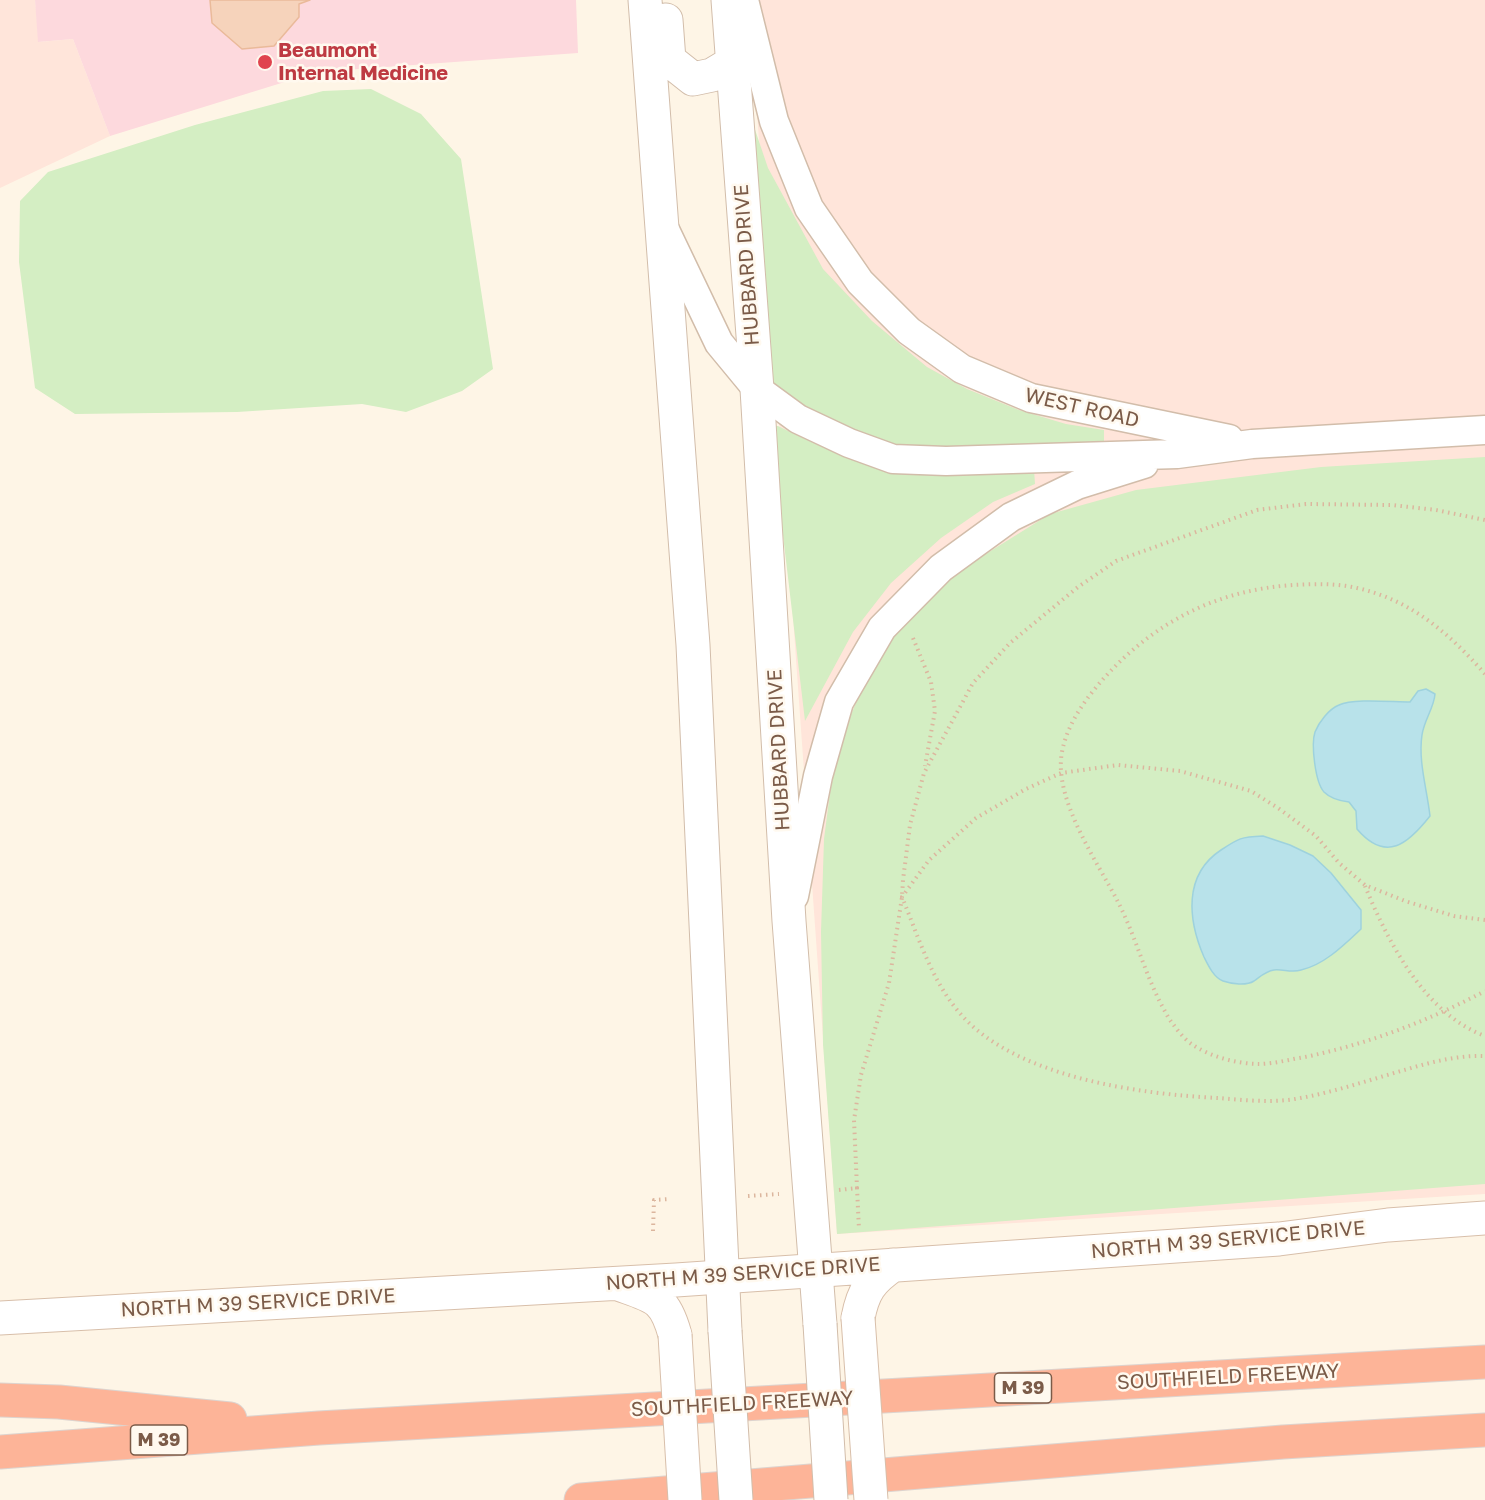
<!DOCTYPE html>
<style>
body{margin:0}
canvas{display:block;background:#fef5e6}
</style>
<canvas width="1485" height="1500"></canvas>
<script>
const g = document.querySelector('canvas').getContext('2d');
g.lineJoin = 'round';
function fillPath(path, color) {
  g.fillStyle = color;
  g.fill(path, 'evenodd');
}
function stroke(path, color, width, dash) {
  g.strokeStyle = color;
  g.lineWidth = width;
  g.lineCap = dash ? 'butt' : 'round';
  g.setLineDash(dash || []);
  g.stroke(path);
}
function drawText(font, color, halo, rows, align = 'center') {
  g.font = font + ' "Golos Text",sans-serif';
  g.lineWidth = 5;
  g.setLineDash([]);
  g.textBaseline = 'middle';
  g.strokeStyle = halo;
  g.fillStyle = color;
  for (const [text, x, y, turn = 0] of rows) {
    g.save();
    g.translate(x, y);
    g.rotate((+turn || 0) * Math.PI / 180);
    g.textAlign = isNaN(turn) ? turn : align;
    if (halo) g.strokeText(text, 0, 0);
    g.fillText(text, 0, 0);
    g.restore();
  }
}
fillPath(new Path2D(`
 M0,0H35L39,42L73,39L110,136L0,188Z
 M749,0H1485V1194L837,1234Z`), '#ffe5da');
fillPath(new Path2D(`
 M35,0H576L578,53L317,72L110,136L73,39L38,42Z`), '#fdd9dd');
fillPath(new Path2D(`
 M371,89L421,114L461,159L493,369L462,391L406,412L362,404L237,412L75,414L35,388L19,262L20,201L48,172L195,125L323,91Z
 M748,109L768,168L823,269L872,321L927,367L967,389L1019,410L1066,424L1104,430V442L933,451L895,448L784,399L772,382Z
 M775,426H778C813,443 853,463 890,470C938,479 986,473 1034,469L1035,484L993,502L941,538L891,583L853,632L805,721L771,434Z
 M1485,457V1184L837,1234L823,1044L821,932L824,839L835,754L866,678L897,631L936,585L1050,514L1136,490L1321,467Z`), '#d4eec3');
const water = new Path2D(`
 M1426,689L1435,694C1434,708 1424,720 1422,735C1418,761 1427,789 1430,816C1408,844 1386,863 1357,829L1356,811L1349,802C1340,801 1330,798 1324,792C1315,782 1311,744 1315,732C1319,722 1329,709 1339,705C1353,698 1392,702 1410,702L1418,691Z
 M1263,836L1290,845L1313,856L1331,873L1361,910V929C1344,945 1324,965 1301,970C1292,973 1283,969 1274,970C1266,971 1261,976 1254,981C1246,986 1232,984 1223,981C1214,978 1208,965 1204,957C1188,920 1183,875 1221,850C1239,838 1241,837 1263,836Z`);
fillPath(water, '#b8e2ea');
stroke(water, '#9ed2dd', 1.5);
const building = new Path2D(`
 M210,0H310L299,4V17L274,46L242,49L212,23Z`);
fillPath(building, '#f6d3bb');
stroke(building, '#eaba9a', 1.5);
const minor = new Path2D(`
 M744,0L774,121L809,208L860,282L909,331L962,369L1031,398L1229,439
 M664,228L719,343L757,389L798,419L849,443L893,459L946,461L1177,454L1252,444L1485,430
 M794,896L818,776L839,702L882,628L941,568L1011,517L1077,485L1144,464`);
const tertiary = new Path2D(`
 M645,0L693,645L725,1331
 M728,0L757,389L789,921L820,1324
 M666,20L669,60L693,79L712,75L732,63`);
const secondary = new Path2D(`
 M621,1285C655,1297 665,1298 675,1335
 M0,1318L676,1280L1279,1239L1388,1225L1485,1218
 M858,1318C863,1291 871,1280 893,1265`);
const motorway = new Path2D(`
 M0,1400L59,1402L230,1419
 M0,1452L319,1428L1485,1362
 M581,1500L1283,1442L1485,1430`);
stroke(minor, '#d2bdaa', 31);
stroke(tertiary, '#d2bdaa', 35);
stroke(secondary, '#d8bfaa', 35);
stroke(motorway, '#ddd4cf', 35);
stroke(new Path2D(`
 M913,638L931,682L935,711L925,766
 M1485,674C1449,633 1411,600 1357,588C1336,583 1314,584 1293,585C1218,590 1156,621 1105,677C1086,698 1067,724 1062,752C1053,799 1097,861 1118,902C1135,935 1144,971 1161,1004C1165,1011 1168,1018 1173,1024C1178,1031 1185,1040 1193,1045C1211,1057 1238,1064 1259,1064C1274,1064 1291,1059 1305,1057C1368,1044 1428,1021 1485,991
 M1365,886C1388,942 1425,1014 1485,1036
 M1485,920L1454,916L1405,901L1365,885L1339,863L1316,836L1278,808L1251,791L1180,771L1118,765L1061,773L1026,789L976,818L929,860L902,897C918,936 931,979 958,1011C1012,1077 1138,1094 1218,1098C1243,1100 1270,1103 1295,1099C1331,1093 1366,1081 1401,1071C1428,1063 1456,1055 1485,1056
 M857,1188L854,1120L861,1075L889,983L902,897L903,880L910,825L924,773L973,683L1010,643L1078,587L1116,561L1257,510L1306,504L1392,505L1436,510L1485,520
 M839,1190L857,1188L859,1229
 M748,1196L779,1194
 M653,1231L654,1200L670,1199`), '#dcb69e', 4, [1.5, 4.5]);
stroke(minor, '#fff', 28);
stroke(tertiary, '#fff', 33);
stroke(secondary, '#fff', 33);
stroke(motorway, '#fdb498', 33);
const tertiaryBridge = new Path2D(`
 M820,1324L831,1500
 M725,1331L736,1500`);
const secondaryBridge = new Path2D(`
 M858,1318L871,1500
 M675,1335L685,1500`);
stroke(tertiaryBridge, '#d2bdaa', 35, []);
stroke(secondaryBridge, '#d8bfaa', 35, []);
stroke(tertiaryBridge, '#fff', 33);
stroke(secondaryBridge, '#fff', 33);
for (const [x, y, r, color] of [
 [265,62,8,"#e0444e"]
]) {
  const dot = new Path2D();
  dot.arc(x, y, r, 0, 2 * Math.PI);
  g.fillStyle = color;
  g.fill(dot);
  stroke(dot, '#fff9ef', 2);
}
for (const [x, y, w] of [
 [1023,1388,57],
 [159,1440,57]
]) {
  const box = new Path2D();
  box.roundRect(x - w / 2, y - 15, w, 30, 4.5);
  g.fillStyle = '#fff9ef';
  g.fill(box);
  stroke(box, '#7b5b48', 1.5);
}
drawText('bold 18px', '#7b5b48', null, [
 ["M 39",1023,1388],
 ["M 39",159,1440]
]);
drawText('bold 20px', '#be3a42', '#fff9ef', [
 ["Beaumont",278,51],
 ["Internal Medicine",278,74]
], 'left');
drawText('20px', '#7b5b48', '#fff9ef', [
 ["HUBBARD DRIVE",747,265,-94],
 ["WEST ROAD",1082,408,13],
 ["HUBBARD DRIVE",779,750,-93],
 ["NORTH M 39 SERVICE DRIVE",1228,1240,-5],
 ["NORTH M 39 SERVICE DRIVE",743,1274,-4],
 ["NORTH M 39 SERVICE DRIVE",258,1303,-3],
 ["SOUTHFIELD FREEWAY",1228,1377,-3],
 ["SOUTHFIELD FREEWAY",742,1404,-3]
]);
</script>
